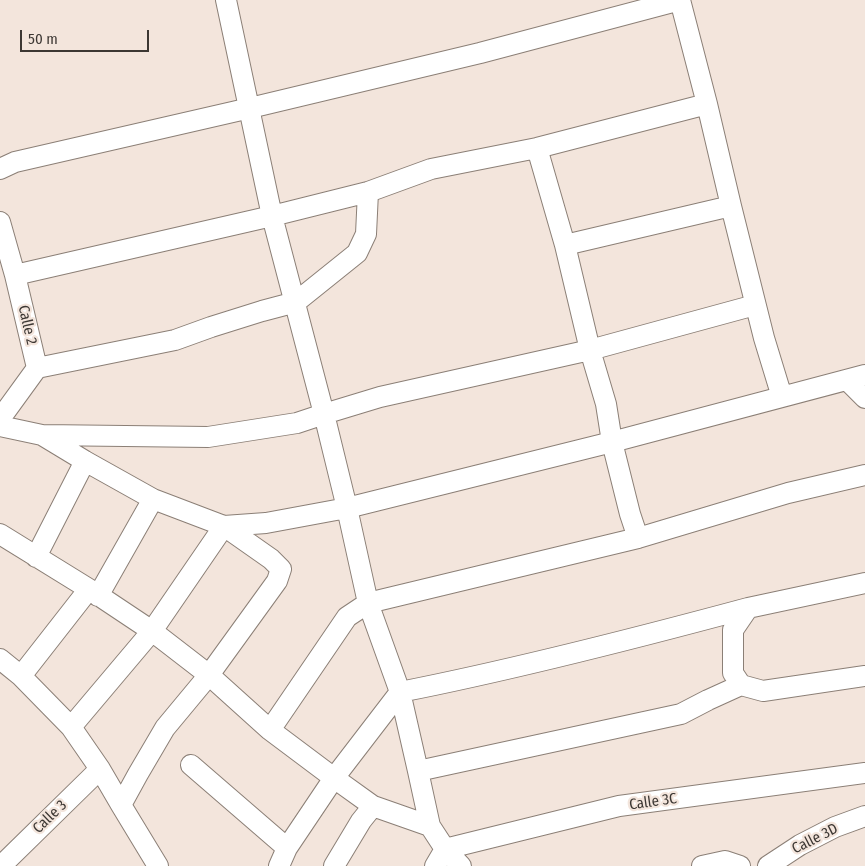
<!DOCTYPE html>
<style>
body{margin:0}
#map{position:relative;width:865px;height:866px;overflow:hidden;background:#f3e5dc;font-family:"Fira Sans Condensed",sans-serif}
canvas{display:block}
.scale{position:absolute;left:20px;top:30px;width:129px;height:22px;box-sizing:border-box;border:2px solid #3c3733;border-top:0;padding-left:6px;font-size:15px;line-height:18px;white-space:nowrap;color:#3c3733;-webkit-text-stroke:4px #f3e5dc;paint-order:stroke}
</style>
<div id="map">
<canvas width="865" height="866"></canvas>
<div class="scale">50 m</div>
</div>
<script>
const g = document.querySelector('canvas').getContext('2d');
g.lineJoin = 'round';
function stroke(path, color, width, dash) {
  g.strokeStyle = color;
  g.lineWidth = width;
  g.lineCap = dash ? 'butt' : 'round';
  g.setLineDash(dash || []);
  g.stroke(path);
}
function drawText(font, color, halo, rows, align = 'center') {
  g.font = font + ' "Fira Sans Condensed",sans-serif';
  g.lineWidth = 4.5;
  g.setLineDash([]);
  g.textBaseline = 'middle';
  g.strokeStyle = halo;
  g.fillStyle = color;
  for (const [text, x, y, turn = 0] of rows) {
    g.save();
    g.translate(x, y);
    g.rotate((+turn || 0) * Math.PI / 180);
    g.textAlign = isNaN(turn) ? turn : align;
    if (halo) g.strokeText(text, 0, 0);
    g.fillText(text, 0, 0);
    g.restore();
  }
}
const street = new Path2D(`
 M226,0L272,216L324,414L347,508L368,603L400,692L418,771L430,826L445,849L461,866
 M680,0L707,104L731,206L764,338L782,397
 M537,148L565,245L590,350L606,404L612,442L630,514L638,538
 M0,169L15,162L250,108L480,53L680,0
 M0,222L15,275L37,368L0,419
 M565,245L731,206
 M15,275L272,216L368,192L431,169L537,148L707,104
 M37,368L175,340L211,327L262,311L296,302L357,253L366,234L368,192
 M847,380L865,398
 M0,426L42,435L85,461L153,499L224,526L266,523L347,508L612,442L865,375
 M42,435L208,437L297,423L324,414L380,397L590,350L755,305
 M0,534L89,589L152,631L209,675L270,730L334,778L373,806
 M36,557L85,461
 M865,583L748,608L733,630V673L741,685L763,691L865,676
 M98,596L153,499
 M0,659L21,676L71,727L100,769L121,805L158,866
 M21,676L89,589
 M71,727L152,631L224,526L271,559L281,569L277,581L209,675L165,728L138,774L121,805
 M270,730L347,617L368,603L638,538L788,493L865,475
 M191,765L287,848
 M418,771L681,714L708,700L741,685
 M445,849L619,806L865,773
 M1,866L100,769
 M279,866L287,848L334,778L400,692C517,669 633,639 748,608
 M334,866L361,821L373,806L430,826
 M435,866L445,849
 M702,866L725,861L740,866
 M768,866L800,845L835,827L865,816`);
stroke(street, '#8b7f76', 22);
stroke(street, '#fff', 20);
drawText('15px', '#3c3733', '#f3e5dc', [
 ["Calle 2",27,325,77],
 ["Calle 3C",653,802,-8],
 ["Calle 3",50,817,-44],
 ["Calle 3D",815,839,-27]
]);
</script>
